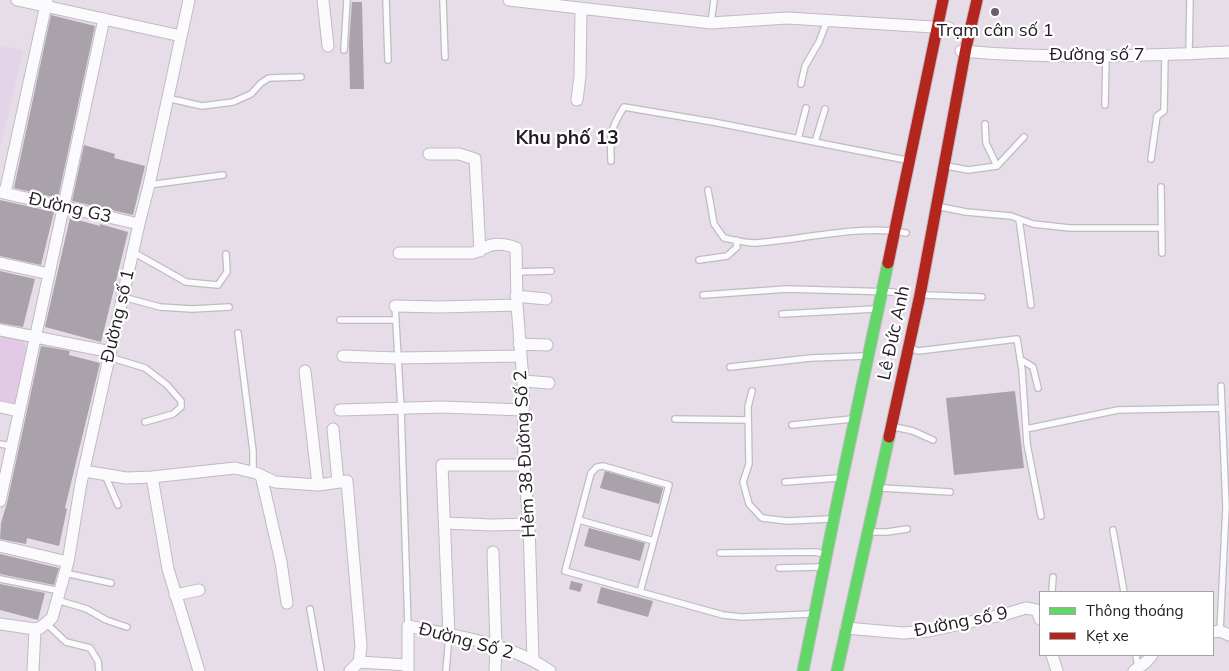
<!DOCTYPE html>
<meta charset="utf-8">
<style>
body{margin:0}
#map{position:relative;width:1229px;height:671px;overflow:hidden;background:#e6dde8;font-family:Mulish,sans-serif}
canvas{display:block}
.legend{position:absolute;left:1039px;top:591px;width:175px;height:65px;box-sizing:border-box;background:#fff;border:1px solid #a6a4a7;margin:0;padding:6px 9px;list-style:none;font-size:15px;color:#211b22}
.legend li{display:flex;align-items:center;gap:10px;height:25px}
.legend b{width:25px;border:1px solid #a6a4a7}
</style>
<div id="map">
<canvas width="1229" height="671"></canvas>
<ul class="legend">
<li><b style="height:6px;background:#63d668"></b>Thông thoáng</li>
<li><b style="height:6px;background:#b3261e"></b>Kẹt xe</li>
</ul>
</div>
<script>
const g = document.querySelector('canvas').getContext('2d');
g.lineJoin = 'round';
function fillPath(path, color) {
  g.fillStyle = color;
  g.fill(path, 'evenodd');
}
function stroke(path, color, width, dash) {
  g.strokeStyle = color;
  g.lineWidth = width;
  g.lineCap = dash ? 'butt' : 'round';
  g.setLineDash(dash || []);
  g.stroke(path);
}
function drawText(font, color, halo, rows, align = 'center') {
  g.font = font + ' Mulish,sans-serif';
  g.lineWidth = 4.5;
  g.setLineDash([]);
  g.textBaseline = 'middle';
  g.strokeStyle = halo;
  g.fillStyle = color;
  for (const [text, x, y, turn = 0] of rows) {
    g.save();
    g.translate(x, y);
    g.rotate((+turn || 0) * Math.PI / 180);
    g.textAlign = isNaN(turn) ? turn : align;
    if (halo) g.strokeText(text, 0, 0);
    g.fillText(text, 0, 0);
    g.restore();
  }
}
fillPath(new Path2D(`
 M0,45L23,51L0,148Z`), '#e4d4e7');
fillPath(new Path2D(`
 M0,333C12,336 21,336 27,347L16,401L13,404L0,403Z`), '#e2cae7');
fillPath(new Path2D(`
 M352,2H362L364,89H350L349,44Z
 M51,15L95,26L58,198L14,188Z
 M84,145L115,154L114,158L145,166L133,215L72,201Z
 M0,200L54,212L41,265L0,256Z
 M70,218L100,226V224L128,232L101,342L45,327Z
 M0,271L35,279L23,327L0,323Z
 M41,346L70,351L69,355L100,363L65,508L67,509L59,546L27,538L26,544L0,539L1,523L7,503Z
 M1015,391L1024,468L954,475L946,398Z
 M605,471L663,488L659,504L600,488Z
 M589,528L645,543L640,561L584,546Z
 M0,554L59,568L54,585L0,574Z
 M571,581L583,584L580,592L569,589Z
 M0,584L45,593L38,620L0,610Z
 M601,587L653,601L648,617L597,603Z`), '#a9a2aa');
const lane = new Path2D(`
 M386,0L388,60
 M443,0L445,57
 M711,23L714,0
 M344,50L347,0
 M1189,54L1190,0
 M801,84L805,66L819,42L827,21
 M167,98L202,106L233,102L251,94L261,83L269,78L301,77
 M1105,105L1106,56
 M985,124L986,143L997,166
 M798,139L806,108
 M815,142L825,109
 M1151,159L1157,116L1164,111L1165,55
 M611,161C610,135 610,129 624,107L713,122L906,160
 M947,166L968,170L997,166L1024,137
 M149,185L223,175
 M1161,187L1162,253
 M708,190L714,224L724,238C734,240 745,243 755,243C801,240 861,224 906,233
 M941,207L966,212L1011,216L1033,224L1070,228H1161
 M1019,219L1031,305
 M133,252L186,282L218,285L227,272L226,254
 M699,260L727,256L737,247L736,240
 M516,272L551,271
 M703,295L787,289L894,292
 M924,295L982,297
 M123,297L160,307L192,309L229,307
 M395,306L401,409L408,626
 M782,314L874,309
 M340,320H396
 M238,333L253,451V472
 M913,349L918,351L1017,339L1022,370L1027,444L1041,516
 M109,357L145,368L167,385L181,401V407L173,414L145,422
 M1020,359L1033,367L1038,388
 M730,367L811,358L865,356
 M752,391L748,407L749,464L743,482L749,504L762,518L787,521L830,519
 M675,419L748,420
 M792,425L852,419
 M895,427L913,431L933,440
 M1026,429L1118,410L1222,408
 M0,444L11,446
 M105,475L118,505
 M785,482L838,478
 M882,488L950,492
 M579,520L654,541
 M1113,530L1124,592
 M872,532H887L907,529
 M720,553L816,552L823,554
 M779,568L820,567
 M65,573L111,583
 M0,579L60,591
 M640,592L669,485L603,466L597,467L591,473L565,571L723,615L742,617L810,614
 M1052,592L1053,577
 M57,600L87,609L106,620L127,627
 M310,609L321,671
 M46,623L66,642L90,648L98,661L99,671
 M1220,631L1226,507L1221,386
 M1136,655L1138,668
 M446,671L449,635`);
const street = new Path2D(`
 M17,0L181,36
 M323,0L328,46
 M509,0L711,23L787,18L949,28
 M961,51C1050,59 1140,56 1229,52
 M577,100L580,76L581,9
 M429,154H459L475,159L480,251
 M0,192L139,224
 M5,193L47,0
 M399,253H473C479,251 486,246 492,245C498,243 510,245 516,248L517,305L523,381L524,465L529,524L533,660
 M0,263L49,274
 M516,296L546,299
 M395,306L439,307L517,305
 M0,330L111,352
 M519,344L547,345
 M343,356L397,358L520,356
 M305,371L318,485
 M523,381L549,383
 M0,407L19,411
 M340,410L442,407L523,410
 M333,429L338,482
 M84,471L126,478L152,477L235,468L256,473L275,482L318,485L347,481L361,646L359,662L408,665
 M261,475L281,562L287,603
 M152,477L168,569L199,671
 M0,501L104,19
 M445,523L492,525L529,524
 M0,546L68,562
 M493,552L496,647L495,671
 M175,595L199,590
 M0,624L35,629L40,628L52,618L68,562L81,483L139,224L149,185L189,0
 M846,628L903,633L929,631L1006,614L1026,608L1037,610L1040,619
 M1213,632L1220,631L1229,635
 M449,635L442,465H524
 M1052,655L1057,671
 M33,671L35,629
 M350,671L359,662
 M408,671V626C455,636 510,643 550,671
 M1134,671L1146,662L1152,655`);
const fast = new Path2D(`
 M803,671L837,503L888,263
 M837,671L889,437`);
const jam = new Path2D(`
 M888,263L943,0
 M889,437L920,295L966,48L977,0`);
stroke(lane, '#c1bac2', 8);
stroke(street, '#c1bac2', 13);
stroke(fast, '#c1bac2', 13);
stroke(jam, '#c1bac2', 13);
stroke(lane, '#fbfafc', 5.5);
stroke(street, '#fbfafc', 11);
stroke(fast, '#63d668', 11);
stroke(jam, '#b3261e', 11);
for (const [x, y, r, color] of [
 [995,12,5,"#665f67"]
]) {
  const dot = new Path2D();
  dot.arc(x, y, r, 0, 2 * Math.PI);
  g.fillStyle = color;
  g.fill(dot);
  stroke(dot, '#fff', 2);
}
drawText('18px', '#211b22', '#fff', [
 ["Trạm cân số 1",995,31]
]);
drawText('18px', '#211b22', '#fff', [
 ["Đường số 7",1097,55],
 ["Đường G3",70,208,13],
 ["Đường số 1",118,316,-77],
 ["Lê Đức Anh",894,333,-78],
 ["Hẻm 38 Đường Số 2",525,454,-93],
 ["Đường số 9",961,622,-11],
 ["Đường Số 2",466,641,15]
]);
drawText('bold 19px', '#211b22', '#fff', [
 ["Khu phố 13",567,138]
]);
</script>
